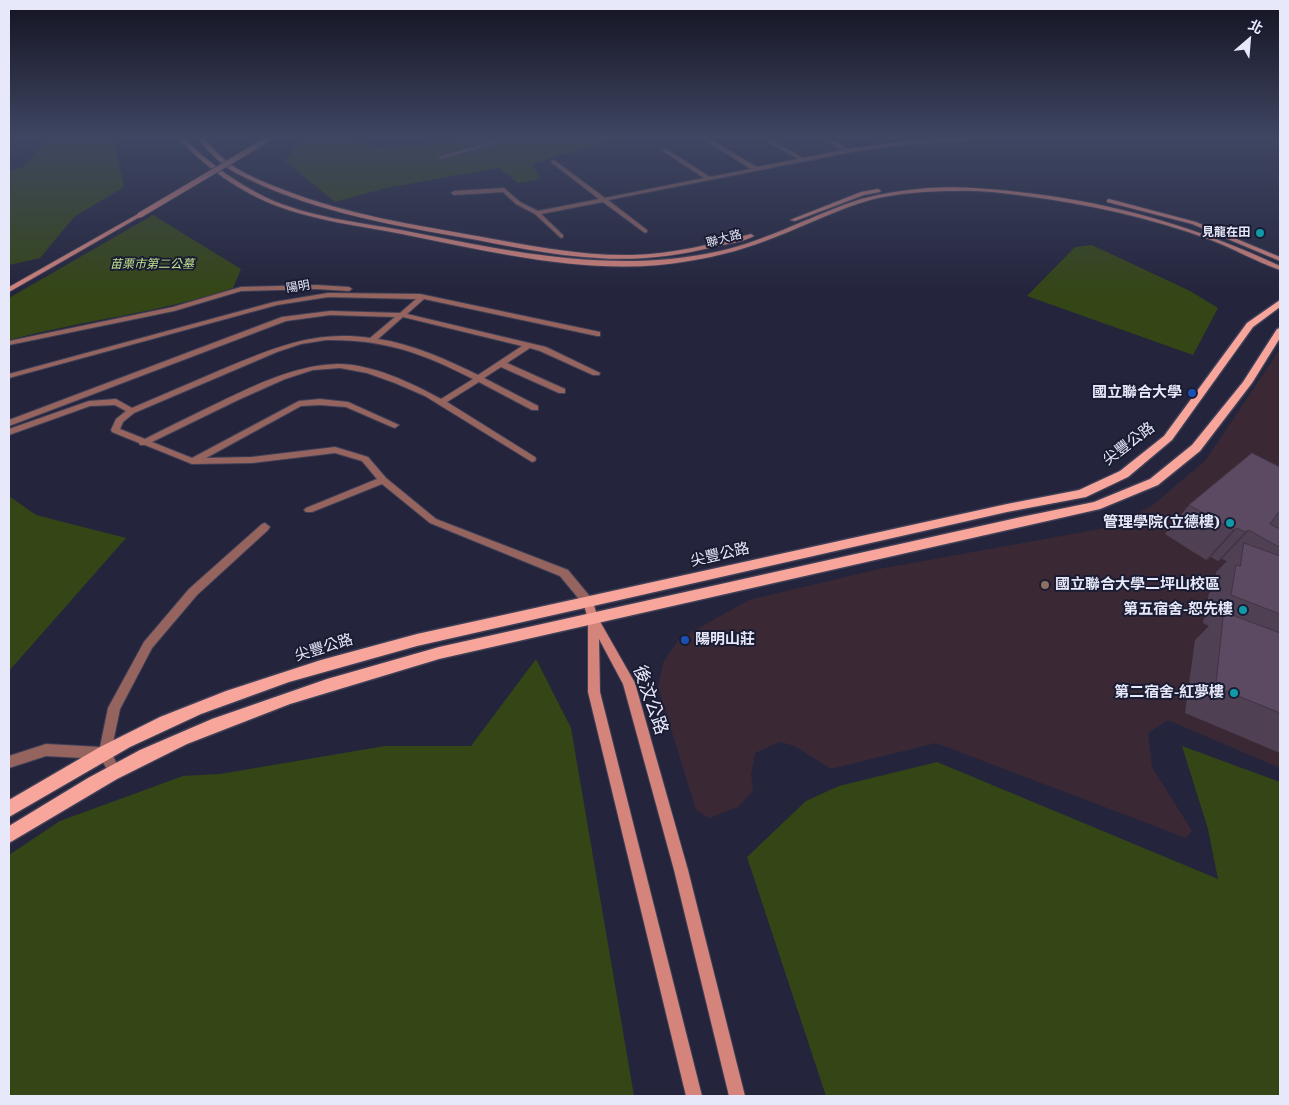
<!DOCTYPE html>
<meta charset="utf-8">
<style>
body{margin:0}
#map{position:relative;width:1289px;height:1105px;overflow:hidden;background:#24253d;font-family:"Noto Serif","Noto Sans TC",serif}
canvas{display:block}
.frame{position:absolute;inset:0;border:10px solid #e7e9fa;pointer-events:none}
.north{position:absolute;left:1224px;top:15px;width:50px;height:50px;-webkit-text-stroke:4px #1a1c33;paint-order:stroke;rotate:27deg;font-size:14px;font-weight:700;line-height:20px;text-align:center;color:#e7e9fa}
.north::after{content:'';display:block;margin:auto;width:18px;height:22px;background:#e7e9fa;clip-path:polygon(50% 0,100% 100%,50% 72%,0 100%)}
</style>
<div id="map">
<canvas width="1289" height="1105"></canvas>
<div class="frame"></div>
<div class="north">北</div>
</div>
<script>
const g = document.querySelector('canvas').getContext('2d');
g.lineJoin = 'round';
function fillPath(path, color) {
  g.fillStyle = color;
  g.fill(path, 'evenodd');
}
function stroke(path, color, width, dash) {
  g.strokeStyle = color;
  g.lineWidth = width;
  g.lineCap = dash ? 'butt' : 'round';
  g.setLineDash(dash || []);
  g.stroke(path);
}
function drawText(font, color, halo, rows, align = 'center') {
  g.font = font + ' "Noto Serif","Noto Sans TC",serif';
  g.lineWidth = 4;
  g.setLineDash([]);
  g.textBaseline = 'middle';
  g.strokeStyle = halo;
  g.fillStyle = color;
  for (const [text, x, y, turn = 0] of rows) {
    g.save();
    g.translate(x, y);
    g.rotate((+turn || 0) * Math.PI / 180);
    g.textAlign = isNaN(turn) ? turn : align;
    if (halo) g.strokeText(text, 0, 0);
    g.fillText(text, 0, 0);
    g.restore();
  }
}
fillPath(new Path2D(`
 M1280,349V768L1168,720L1148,733L1152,767L1192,831L1186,838L936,743L831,769L795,746L780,742L755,753L751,774L753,791L738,807L709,818L696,810L658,687L663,663L679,639L749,600L879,569L1111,527L1153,505L1206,460Z`), '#3a2934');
fillPath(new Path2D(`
 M50,138H113L124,187L74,217L40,258L9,265V171L23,167Z
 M302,138H339L380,147L445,143L465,138H617L532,164L541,179L518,183L499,168L386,188L335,202L285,161Z
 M153,215L241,269L233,288C161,313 83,320 9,340V298Z
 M1092,245L1190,291L1218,308L1193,355L1027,296L1075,247Z
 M9,496L36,515L126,538L9,671Z
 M536,659L571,728L634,1096H9V855L60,821L183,776L220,774L385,746H471Z
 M1182,746L1280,782V1096H826L747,857L806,801L839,786L937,762L1218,879L1208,829Z`), '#344615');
const street = new Path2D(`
 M506,138H514L441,159L438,157Z
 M704,138H708L757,167L798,159L761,138H767L803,158L843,150L822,138H828L848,149L912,140L1001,138L912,144L857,151L608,200L647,230V232L645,233L603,202L541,214L563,235V237L561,238L535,214L516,204L503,192L454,195L451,193L454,191L504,188L520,202L538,211L599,199L552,163L551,162L554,160L605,198L704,178L663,151L665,148L710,177L751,169L704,140Z
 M316,285L349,287L352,289L349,291L316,289L241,291L174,311L9,345V341L173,307L241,287Z
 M328,293L420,294L600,332V336H597L424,299L407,314L546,347L600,373L599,375H593L540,351L530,348L507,363L565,389V393H559L501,367L484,378L538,406V410H532L479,382L447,402L535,457L536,459L535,461L532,462L425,396L395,383L367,373L340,368L313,370L285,379L238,400L152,442L192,458L299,401L320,399L348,402L399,425L395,428L392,427L346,407L320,405L301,406L206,458L252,457L335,447L368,457L386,478L436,519L568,570L592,599L593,602L592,605H584L560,576L430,523L382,484L312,512H306L304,510L306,508L377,479L362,461L335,453L252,463L192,464L145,445H140L139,443L112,432L111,430L116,419L126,411L115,405L90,406L9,435V429L89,401L116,399L132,408C162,395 193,382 223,369C273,348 315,330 370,338L395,317L330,315L286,321L9,426V420L282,317L330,311L400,313L416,299L328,297L277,305L9,378V374L274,302ZM403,317L522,346L478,375C447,360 413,344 378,339ZM326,340C384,339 422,353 473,379L441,399C412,383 372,364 338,364C296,365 257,384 220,402C195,414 170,426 145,439L120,429L123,422L134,413L277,352L301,344Z
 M265,523L270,527L268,530L197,595L152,648L120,709L111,752L121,772L119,776L115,778L111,776L101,759L46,756L9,768V756L46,744L100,747L108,708L144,642L189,589L262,524Z`);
const secondary = new Path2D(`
 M178,138H183C208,162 236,183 267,198C309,217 356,222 401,230C507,251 614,275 720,251C769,240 814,214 861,199C883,193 906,190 929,188C962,186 994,189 1027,193C1115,203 1199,228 1280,266V270C1257,262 1234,249 1211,240C1151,218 1089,204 1025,196C1002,193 979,190 956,191C927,191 898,193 870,200C838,209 809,224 778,236C749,248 720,256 689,261C596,278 493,252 402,234C360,226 317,221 277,206C240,192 205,167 178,138Z
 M197,138H202C213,148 223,160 236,168C251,177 268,184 284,190C348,215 415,225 482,237C532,246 581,256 632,255C673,254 712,244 751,234L754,236C744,242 727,244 714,247C676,256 638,261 598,258C552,256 506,245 460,237C384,224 305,209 236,173C221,165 208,151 197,138Z
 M878,189L881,191L880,192L864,195L795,221L790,220L861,192Z
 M1109,199L1196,222L1280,257V261L1192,224L1107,202V200Z
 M138,214L143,215L9,292V287Z
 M588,598L592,599L598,618L635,683L688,870L745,1096H729L674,870L623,684L599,639L600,692L702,1096H686L588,692V619L583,602L584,599Z`);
const primary = new Path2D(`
 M1280,300V307L1253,327L1172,440L1128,477L1086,497L1007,512L417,646L289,682L201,714L130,747L9,817V800L100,747L160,717L226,691L321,660L417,634L1007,504L1079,490L1120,471L1164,436L1247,323Z
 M1280,328V338L1252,383L1200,451L1158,485L1100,509L439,659L290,704L187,744L117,779L9,843V826L88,778L140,750L212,719L327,679L439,647L1021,517L1094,502L1150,479L1192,445L1243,382L1277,329Z`);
stroke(street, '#3f4057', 2);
stroke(secondary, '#3f4057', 2);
stroke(primary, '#3f4057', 3);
fillPath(street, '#96645e');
fillPath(secondary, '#d4847b');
fillPath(primary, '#f8a59b');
const secondaryBridge = new Path2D(`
 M140,215L270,138`);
stroke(secondaryBridge, '#3f4057', 7, []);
stroke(secondaryBridge, '#d4847b', 5.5);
fillPath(new Path2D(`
 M1280,467V753L1185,713L1195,640L1209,626L1203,623L1209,593L1214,588L1216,572L1227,561L1222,559L1218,561L1211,557L1206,560L1165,534L1189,505Z`), '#4f4054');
fillPath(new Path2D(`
 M1237,528L1211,557L1206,560L1233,530Z
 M1249,530L1222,559L1218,561L1245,532Z`), '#403445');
const building = new Path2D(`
 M1252,453L1280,467V514L1278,513L1270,524L1280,529V546H1277L1249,530L1245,532L1237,528L1233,530L1189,505Z
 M1244,543L1280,556V614L1231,595L1236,565L1240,566Z
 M1224,612L1280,633V713L1216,687Z`);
fillPath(building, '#5c4a62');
stroke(building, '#403445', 1);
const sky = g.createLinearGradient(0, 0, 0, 293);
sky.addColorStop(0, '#141422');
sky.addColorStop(0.47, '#3f4662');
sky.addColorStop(1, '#3f466200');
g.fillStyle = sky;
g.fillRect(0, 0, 1289, 293);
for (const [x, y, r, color] of [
 [1260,233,5,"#0f9aa8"],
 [1192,393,5,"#1a4fb4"],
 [1230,523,5,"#0f9aa8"],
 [1045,585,5,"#8d6e63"],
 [1243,610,5,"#0f9aa8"],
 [685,640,5,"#1a4fb4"],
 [1234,693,5,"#0f9aa8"]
]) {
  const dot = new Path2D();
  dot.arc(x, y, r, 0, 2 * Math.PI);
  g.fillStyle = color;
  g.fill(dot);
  stroke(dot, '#1a1c33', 2);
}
drawText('bold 12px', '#e7e9fa', '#1a1c33', [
 ["見龍在田",1250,233]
], 'right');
drawText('12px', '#e7e9fa', '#1a1c33', [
 ["聯大路",724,239,-15],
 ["陽明",298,287,-9]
]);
drawText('italic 12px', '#bfe28c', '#1a1c33', [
 ["苗栗市第二公墓",152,265]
]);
drawText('bold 15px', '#e7e9fa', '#1a1c33', [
 ["國立聯合大學",1182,393],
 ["管理學院(立德樓)",1220,523],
 ["國立聯合大學二坪山校區",1055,585,"left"],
 ["第五宿舍-恕先樓",1233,610],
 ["陽明山莊",695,640,"left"],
 ["第二宿舍-紅夢樓",1224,693]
], 'right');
drawText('15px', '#e7e9fa', '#1a1c33', [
 ["尖豐公路",1129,444,-37],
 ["尖豐公路",720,555,-13],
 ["尖豐公路",324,648,-17]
]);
drawText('18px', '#e7e9fa', '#1a1c33', [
 ["後汶公路",650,700,71]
]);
</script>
